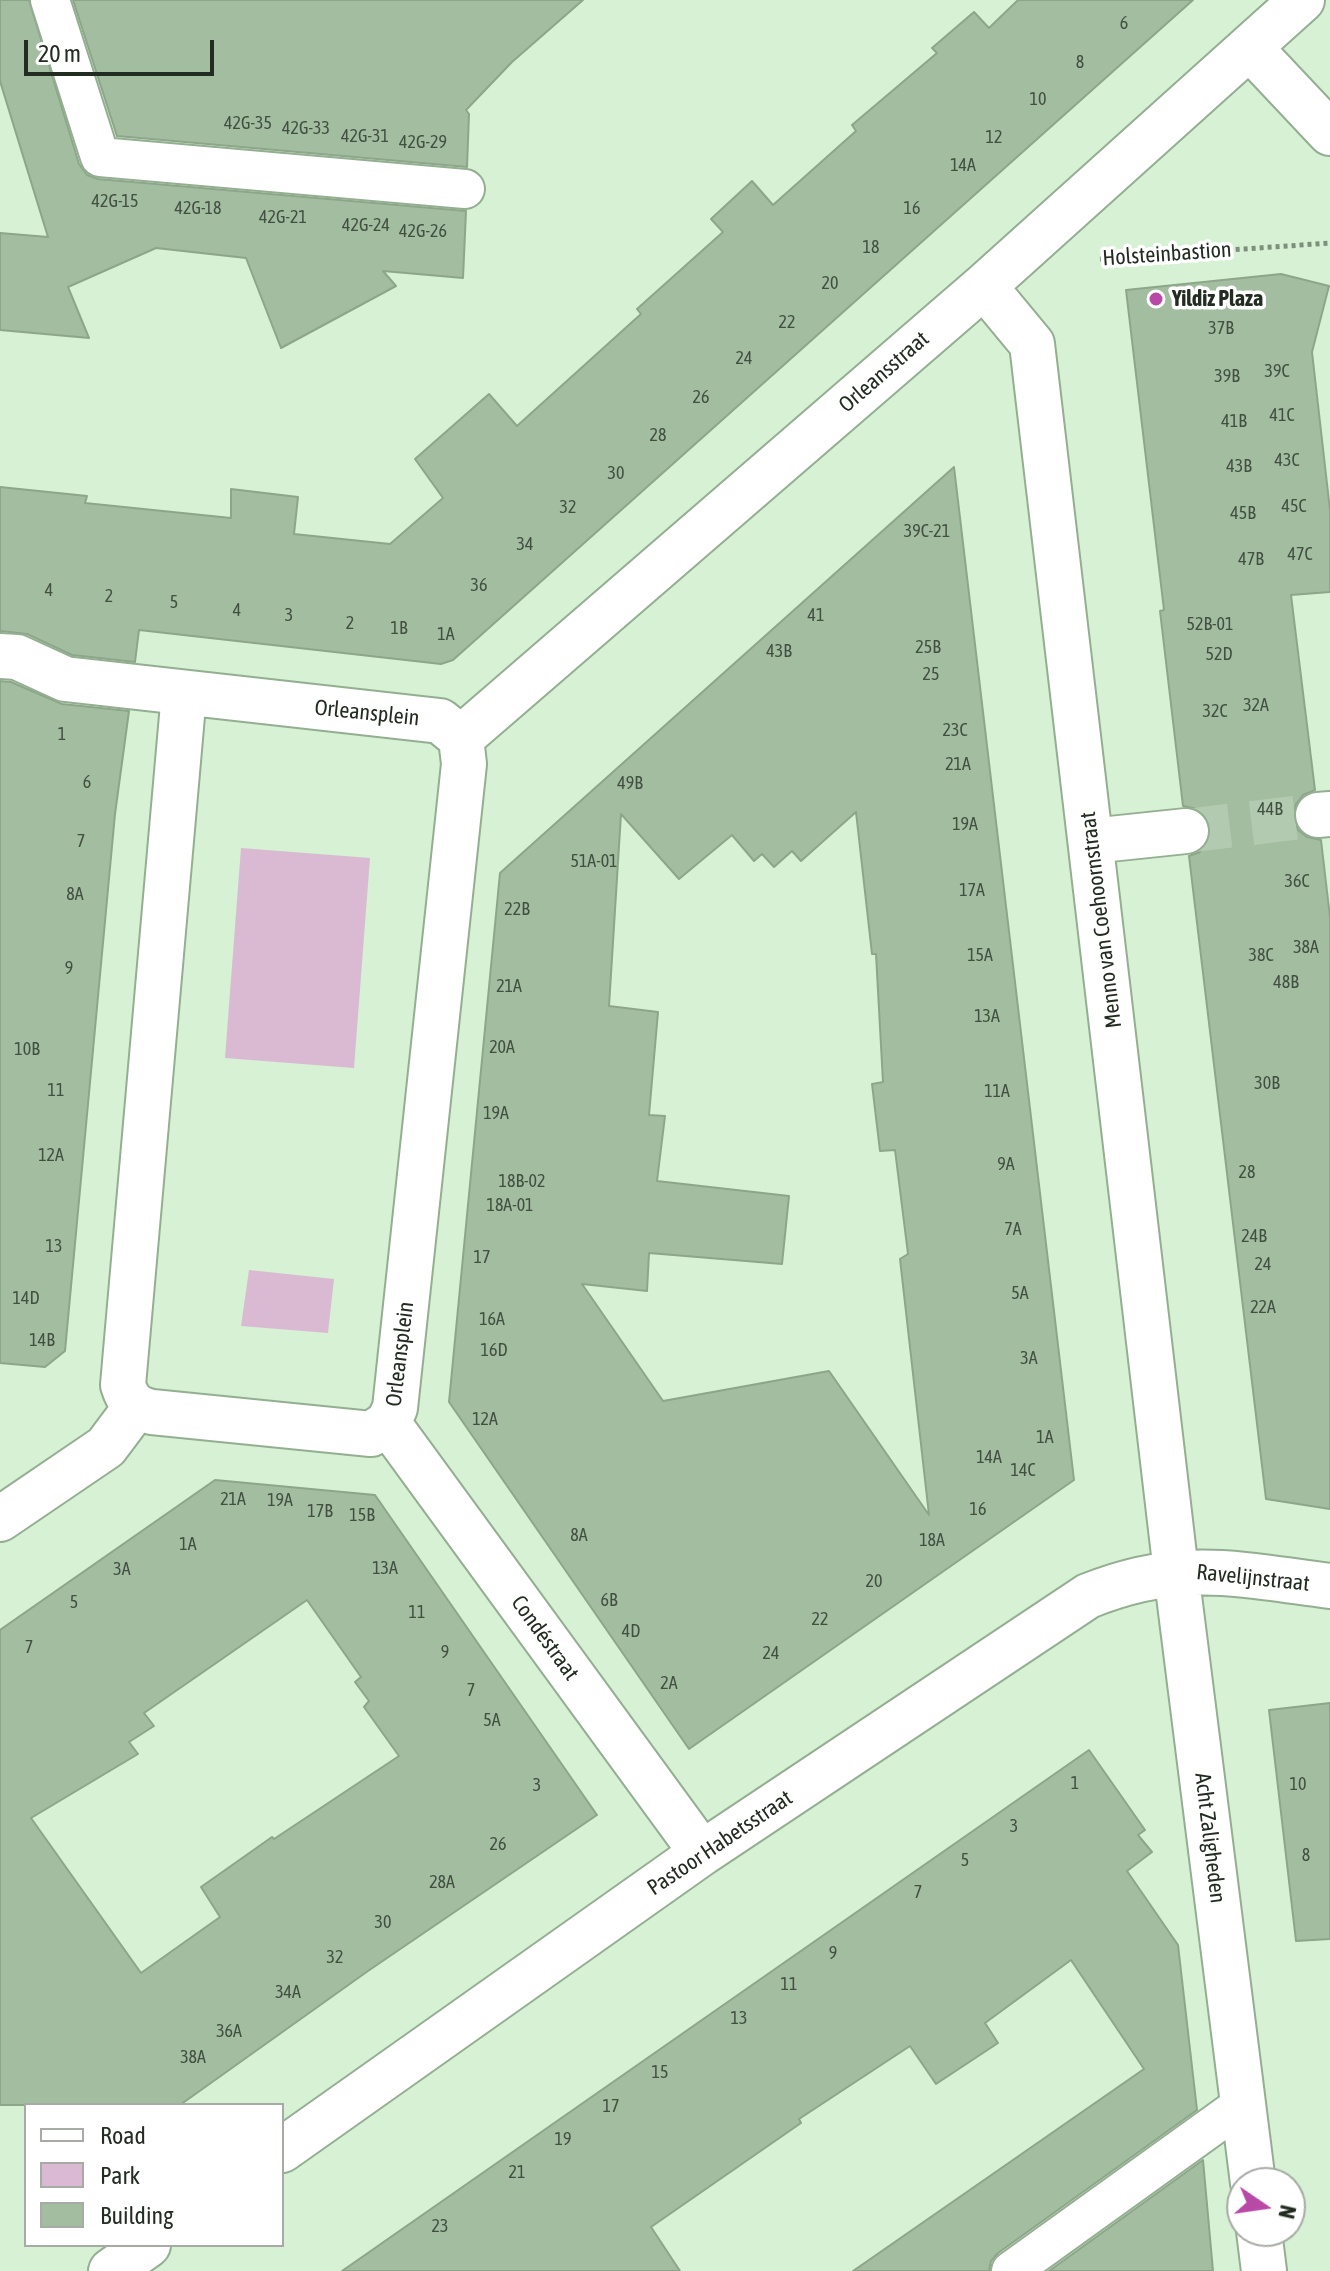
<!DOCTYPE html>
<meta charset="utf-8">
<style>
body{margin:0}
#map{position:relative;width:1330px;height:2271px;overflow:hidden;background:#d6f1d3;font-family:"Asap Condensed",sans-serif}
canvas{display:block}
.legend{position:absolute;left:24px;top:2103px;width:260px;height:144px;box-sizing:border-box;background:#fff;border:2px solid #a7aba6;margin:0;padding:10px 14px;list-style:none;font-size:24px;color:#222c21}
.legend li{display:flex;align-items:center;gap:16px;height:40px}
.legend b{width:40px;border:2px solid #a7aba6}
.north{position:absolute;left:1226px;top:2167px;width:80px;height:80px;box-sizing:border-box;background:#fff;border:2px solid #a7aba6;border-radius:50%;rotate:103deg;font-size:22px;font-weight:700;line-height:32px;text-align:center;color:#222c21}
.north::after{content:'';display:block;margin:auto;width:28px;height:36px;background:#b849a7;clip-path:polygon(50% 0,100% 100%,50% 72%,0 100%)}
.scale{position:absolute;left:24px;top:40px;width:190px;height:36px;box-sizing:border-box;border:4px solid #222c21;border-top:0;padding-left:10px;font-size:24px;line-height:28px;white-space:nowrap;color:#222c21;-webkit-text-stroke:6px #fff;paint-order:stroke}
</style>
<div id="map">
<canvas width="1330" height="2271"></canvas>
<ul class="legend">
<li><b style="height:10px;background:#fff"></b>Road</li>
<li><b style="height:22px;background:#dabad3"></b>Park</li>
<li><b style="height:22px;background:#a3bda1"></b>Building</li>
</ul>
<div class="north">N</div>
<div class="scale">20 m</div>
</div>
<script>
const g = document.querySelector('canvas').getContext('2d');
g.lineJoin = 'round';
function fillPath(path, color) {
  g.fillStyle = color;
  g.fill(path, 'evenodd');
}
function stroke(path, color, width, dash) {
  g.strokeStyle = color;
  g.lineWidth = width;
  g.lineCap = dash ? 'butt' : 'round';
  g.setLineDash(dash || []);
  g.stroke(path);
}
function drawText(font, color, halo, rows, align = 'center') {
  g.font = font + ' "Asap Condensed",sans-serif';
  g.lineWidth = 7;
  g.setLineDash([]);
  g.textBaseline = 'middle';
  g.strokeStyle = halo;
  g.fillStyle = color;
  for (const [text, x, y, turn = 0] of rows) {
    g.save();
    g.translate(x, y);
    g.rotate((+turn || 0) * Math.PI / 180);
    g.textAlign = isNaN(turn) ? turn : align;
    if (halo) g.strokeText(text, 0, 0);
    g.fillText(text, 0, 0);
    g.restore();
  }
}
fillPath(new Path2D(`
 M241,848L370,858L354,1068L225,1058Z
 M249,1270L334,1279L328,1333L241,1326Z`), '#dabad3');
const building = new Path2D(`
 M0,0H29L79,164L87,175L98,179L466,211L463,278L383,271L396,286L281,348L246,258L156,248L68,287L89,338L0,330V233L48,237L0,81Z
 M73,0H583L512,62L466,110L469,114L467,167L117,136Z
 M1018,0H1193L453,660L441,664L139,630L135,662L72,655L27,634L0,631V487L87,496L85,503L231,518V489L298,497L294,534L390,544L443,498L415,459L489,394L517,426L641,314L637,309L723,232L711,219L752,181L773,205L856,131L852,125L937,53L932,48L974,12L989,28Z
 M1281,274L1329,286L1312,352L1330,510V592L1291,595L1315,790L1303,795L1296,804L1293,818L1298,830L1307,837L1321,840L1330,917V1509L1266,1499L1189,856L1200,852L1208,842L1211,828L1207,817L1197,809L1183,806L1160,611L1164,610L1126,290Z
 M954,467L1074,1480L689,1749L449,1402L500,873ZM856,812L872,954H876L883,1082L872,1084L880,1151L895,1150L908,1254L900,1259L929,1515L829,1371L663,1401L582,1284L647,1291L649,1253L782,1264L789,1196L657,1181L665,1116L649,1115L658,1012L609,1006L621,814L679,879L732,835L754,861L762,854L774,867L792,851L801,861Z
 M0,681L11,682L62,704L129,711L115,814L65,1351L45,1367L0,1363Z
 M215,1480L375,1495L597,1815L368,1971L180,2105H0V1630ZM307,1600L361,1677L355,1682L369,1701L364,1707L399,1756L274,1839L272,1837L201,1887L220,1917L141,1973L31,1818L138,1754L129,1742L154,1726L144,1713Z
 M1330,1703V1939L1296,1941L1269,1710Z
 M1089,1750L1145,1830L1138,1835L1152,1852L1127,1871L1178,1945L1197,2110L998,2253L991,2261L989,2271H853L1144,2069L1071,1960L985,2023L998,2043L936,2084L910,2046L799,2119L801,2123L651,2227L680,2271H342Z
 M1203,2160L1213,2271H1049Z`);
fillPath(building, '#a3bda1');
stroke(building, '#8da68a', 2);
stroke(new Path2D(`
 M1186,831L1318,815`), '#b2caaf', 44, [44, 22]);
const service = new Path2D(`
 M50,0L100,157L465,189
 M1011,2271L1243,2104`);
const minor = new Path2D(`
 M1250,48L1330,133
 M984,286L1032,344L1176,1572L1253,2183
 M0,656L17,657L65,679L440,721L461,738L464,764L395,1408L388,1423L371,1434L152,1412C134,1408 128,1401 123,1385L184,693
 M461,738L984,286L1302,0
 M1318,815L1330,814
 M1091,841L1186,831
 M388,1423L702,1853
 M0,1519L106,1447L136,1407
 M282,2150L702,1853L1088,1596C1179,1559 1237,1574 1330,1586
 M1259,2231L1264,2271
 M111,2271L148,2245`);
stroke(service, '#94ae91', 42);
stroke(minor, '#94ae91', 48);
stroke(new Path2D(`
 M1100,259L1330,243`), '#7e907c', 5, [4, 4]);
stroke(service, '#fff', 38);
stroke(minor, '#fff', 44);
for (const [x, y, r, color] of [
 [1156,299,8,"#b849a7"]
]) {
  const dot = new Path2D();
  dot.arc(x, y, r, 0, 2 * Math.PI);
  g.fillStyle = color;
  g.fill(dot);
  stroke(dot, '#fff', 3);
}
drawText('18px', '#425041', null, [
 ["6",1124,23],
 ["8",1080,62],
 ["10",1038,99],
 ["42G-35",248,123],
 ["42G-33",306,128],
 ["42G-31",365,136],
 ["12",994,137],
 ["42G-29",423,142],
 ["14A",963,165],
 ["42G-15",115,201],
 ["42G-18",198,208],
 ["16",912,208],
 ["42G-21",283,217],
 ["42G-24",366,225],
 ["42G-26",423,231],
 ["18",871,247],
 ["20",830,283],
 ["22",787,322],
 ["37B",1221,328],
 ["24",744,358],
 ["39C",1277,371],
 ["39B",1227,376],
 ["26",701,397],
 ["41C",1282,415],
 ["41B",1234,421],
 ["28",658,435],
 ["43C",1287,460],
 ["43B",1239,466],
 ["30",616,473],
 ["45C",1294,506],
 ["32",568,507],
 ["45B",1243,513],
 ["39C-21",927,531],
 ["34",525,544],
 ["47C",1300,554],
 ["47B",1251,559],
 ["36",479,585],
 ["4",49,590],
 ["2",109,596],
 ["5",174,602],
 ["4",237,610],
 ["3",289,615],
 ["41",816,615],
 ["2",350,623],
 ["52B-01",1210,624],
 ["1B",399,628],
 ["1A",446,634],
 ["25B",928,647],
 ["43B",779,651],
 ["52D",1219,654],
 ["25",931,674],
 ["32A",1256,705],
 ["32C",1215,711],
 ["23C",955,730],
 ["1",62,734],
 ["21A",958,764],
 ["6",87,782],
 ["49B",630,783],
 ["44B",1270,809],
 ["19A",965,824],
 ["7",81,841],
 ["51A-01",594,861],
 ["36C",1297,881],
 ["17A",972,890],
 ["8A",75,894],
 ["22B",517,909],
 ["38A",1306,947],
 ["15A",980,955],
 ["38C",1261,955],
 ["9",69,968],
 ["48B",1286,982],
 ["21A",509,986],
 ["13A",987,1016],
 ["20A",502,1047],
 ["10B",27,1049],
 ["30B",1267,1083],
 ["11",56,1090],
 ["11A",997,1091],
 ["19A",496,1113],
 ["12A",51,1155],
 ["9A",1006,1164],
 ["28",1247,1172],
 ["18B-02",522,1181],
 ["18A-01",510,1205],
 ["7A",1013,1229],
 ["24B",1254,1236],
 ["13",54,1246],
 ["17",482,1257],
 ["24",1263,1264],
 ["5A",1020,1293],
 ["14D",26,1298],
 ["22A",1263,1307],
 ["16A",492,1319],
 ["14B",42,1340],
 ["16D",494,1350],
 ["3A",1029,1358],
 ["12A",485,1419],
 ["1A",1045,1437],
 ["14A",989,1457],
 ["14C",1023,1470],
 ["21A",233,1499],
 ["19A",280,1500],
 ["16",978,1509],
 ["17B",320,1511],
 ["15B",362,1515],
 ["8A",579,1535],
 ["18A",932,1540],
 ["1A",188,1544],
 ["13A",385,1568],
 ["3A",122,1569],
 ["20",874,1581],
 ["6B",609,1600],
 ["5",74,1602],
 ["11",417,1612],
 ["22",820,1619],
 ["4D",631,1631],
 ["7",29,1647],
 ["9",445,1652],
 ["24",771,1653],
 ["2A",669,1683],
 ["7",471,1690],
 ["5A",492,1720],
 ["1",1075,1783],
 ["10",1298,1784],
 ["3",537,1785],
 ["3",1014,1826],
 ["26",498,1844],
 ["8",1306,1855],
 ["5",965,1860],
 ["28A",442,1882],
 ["7",918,1892],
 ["30",383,1922],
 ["9",833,1953],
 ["32",335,1957],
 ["11",789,1984],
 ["34A",288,1992],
 ["13",739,2018],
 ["36A",229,2031],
 ["38A",193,2057],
 ["15",660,2072],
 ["17",611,2106],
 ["19",563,2139],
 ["21",517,2172],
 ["23",440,2226]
]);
drawText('22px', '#222c21', '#fff', [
 ["Holsteinbastion",1167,254,-4],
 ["Orleansstraat",884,372,-41],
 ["Orleansplein",367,713,6],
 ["Menno van Coehoornstraat",1101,920,-97],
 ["Orleansplein",400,1354,-83],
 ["Ravelijnstraat",1253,1578,6],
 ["Condéstraat",545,1638,54],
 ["Acht Zaligheden",1210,1838,83],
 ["Pastoor Habetsstraat",720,1843,-34]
]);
drawText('bold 22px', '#222c21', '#fff', [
 ["Yildiz Plaza",1172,299]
], 'left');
</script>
